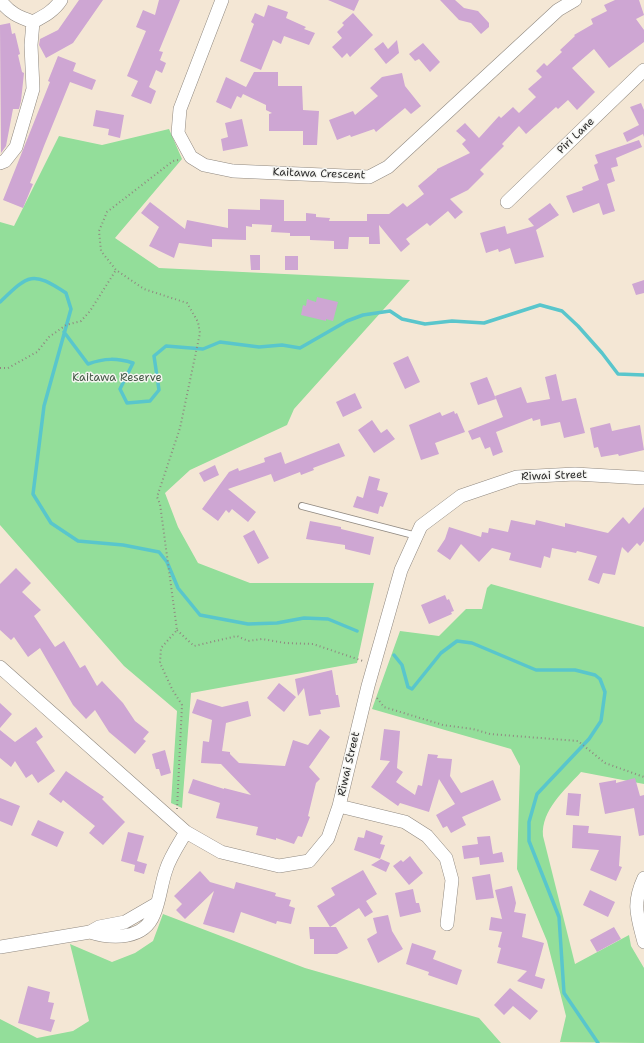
<!DOCTYPE html>
<style>
body{margin:0}
canvas{display:block;background:#f4e7d5}
</style>
<canvas width="644" height="1043"></canvas>
<script>
const g = document.querySelector('canvas').getContext('2d');
g.lineJoin = 'round';
function fillPath(path, color) {
  g.fillStyle = color;
  g.fill(path, 'evenodd');
}
function stroke(path, color, width, dash) {
  g.strokeStyle = color;
  g.lineWidth = width;
  g.lineCap = dash ? 'butt' : 'round';
  g.setLineDash(dash || []);
  g.stroke(path);
}
function drawText(font, color, halo, rows, align = 'center') {
  g.font = font + ' "Shantell Sans",sans-serif';
  g.lineWidth = 3;
  g.setLineDash([]);
  g.textBaseline = 'middle';
  g.strokeStyle = halo;
  g.fillStyle = color;
  for (const [text, x, y, turn = 0] of rows) {
    g.save();
    g.translate(x, y);
    g.rotate((+turn || 0) * Math.PI / 180);
    g.textAlign = isNaN(turn) ? turn : align;
    if (halo) g.strokeText(text, 0, 0);
    g.fillText(text, 0, 0);
    g.restore();
  }
}
fillPath(new Path2D(`
 M169,129L182,159L115,238L159,268L410,280L294,409L287,425L190,470L165,493L178,527L198,563L250,583H374L357,663L191,693L182,808L171,803L177,711L124,666L0,525V222L14,226L59,136L102,145Z
 M491,584L644,627V784L581,772C565,790 541,810 543,836L575,964L629,935L631,946L644,968V1043L560,1042L566,1016L547,941L517,869L520,766L511,749L372,709L400,631L439,636L466,609H482L487,588Z
 M163,914L305,968L479,1018L501,1043H0V1019L37,1038L73,1031L89,1021L70,944L112,962L135,953L153,941Z`), '#93de9a');
stroke(new Path2D(`
 M0,302C28,275 32,270 66,293L71,309L44,406L33,494L51,523L78,541L123,545L159,552L167,562L178,588L200,615L248,624L277,623L304,618L328,619L357,631
 M64,332L88,364C105,358 117,358 133,363L120,389L127,403L150,401L159,390L154,356L166,346L203,349L220,342L259,347L282,345L300,348L347,321L363,315L390,311L402,319L425,324L452,321L484,323L540,305L562,311L578,326L602,353L618,374L644,375
 M394,655L402,665L408,687L412,689L441,653L457,641L472,643L536,670H575L595,675L600,679L605,692L601,721L589,739L537,794L529,822V841L559,917L564,993L598,1043`), '#59c6cc', 3.5);
fillPath(new Path2D(`
 M79,0H103L73,43L46,58L39,45L40,39L58,30Z
 M159,0H180L159,51L163,52L160,60L166,63L162,73L156,70L149,87L156,91L151,104L131,96L138,81L127,76L146,31L136,27L143,10L155,15Z
 M328,0H359L354,11Z
 M440,0H455L464,8L478,11L489,23V27L481,34L471,23L459,20Z
 M615,0H639L644,15L636,19L644,30V42L609,68L594,49L572,68L595,92L577,110L568,100L558,109L556,107L526,134L519,126L502,144L504,146L480,170L484,174L468,190L450,199L463,212L455,219L448,211L430,226L427,223L406,239L410,244L401,252L379,225L380,244H369V237H349L348,249H334V241L310,240V236H290V233L271,232L272,225L252,224V227L246,226V240L212,239V247L179,243L174,258L149,246L159,227L141,213L150,202L185,229L187,220L228,228V209L260,210V199L284,200V221H306V213L316,214V217L330,218L329,221H367V214H389L403,203L407,207L424,194L418,186L437,170V169L470,153L462,144L466,140L456,131L465,123L479,138L499,116L501,118L513,107L519,113L536,97L528,89L542,77L536,71L544,63L547,66L562,52L560,50L575,36L574,35L593,24L591,19L607,11L604,5Z
 M268,5L288,12L286,18L306,27L304,29L315,33L309,45L284,36L281,44L273,40L261,70L240,61L254,24L251,22L255,13L264,17Z
 M353,13L373,35L350,57L347,53L342,58L332,47L342,38L337,32L344,25L342,23Z
 M10,23L12,34L15,33L20,54L18,55L22,72L24,73L21,101L19,109H13L6,146L1,153L0,25Z
 M397,40L399,53L386,64L374,49L383,42L388,49Z
 M423,43L440,62L430,72L419,59L415,61L409,54Z
 M58,56L76,63L73,71L96,80L92,90L70,82L44,146L30,183L33,184L23,208L3,200L50,82L48,81Z
 M254,72H278V86H302L303,110L319,111L317,145H303V131H269V114L272,113L266,110V105L243,94L241,98L237,96L231,109L216,102L226,77L246,87Z
 M402,73L405,86L421,106L411,114L405,108L376,132L374,129L351,137L350,135L337,140L329,120L353,111L355,115L378,96L370,88L382,77Z
 M641,103L644,110V137L643,134L627,142L623,133L639,125L630,107Z
 M96,110L124,115L120,138L108,135L109,129L93,126Z
 M242,119L248,146L223,151L221,139L228,137L225,123Z
 M639,140L642,147L616,158L618,166L611,168L615,181L607,184L615,211L603,215L599,203L573,213L566,196L583,190L582,187L599,180L594,165L598,163L595,155Z
 M550,203L559,215L536,230L544,257L515,264L510,248L499,252L498,249L486,253L480,233L505,226L507,234L534,226L528,219Z
 M250,255H260V270H251Z
 M285,256H298V270H285Z
 M644,280V293L636,295L632,284Z
 M317,297L338,302L333,321L326,319V321L301,315L303,305L306,306L307,299L316,302Z
 M408,356L420,382L405,389L393,363Z
 M556,374L562,401L576,398L585,433L564,438L560,422L541,426L540,419L533,421L532,418L496,432L503,452L493,456L490,447L485,449L480,437L472,440L468,431L503,417L495,396L521,387L527,403L550,399L545,377Z
 M487,377L496,399L478,405L470,383Z
 M355,393L362,408L343,417L336,402Z
 M454,411L455,414L457,413L465,432L435,443L439,454L421,460L409,425L440,412L442,416Z
 M372,420L381,433L387,429L395,439L374,453L358,430Z
 M610,423L612,431L640,425L644,450L619,456L618,454L601,457L598,447L594,448L590,428Z
 M339,443L345,456L313,468L314,470L301,475L300,472L274,482L271,474L228,489L256,512L248,522L232,509L229,513L226,510L218,521L202,509L229,472L238,468L239,471L265,462L264,458L281,452L285,464Z
 M215,465L219,475L204,482L199,473Z
 M369,476L380,479L377,490L388,493L383,507L380,506L378,514L353,507L357,496L363,498Z
 M644,507V541L640,546L637,543L628,553L622,547L615,575L603,573L599,584L588,580L597,556L577,551L576,553L552,548L550,558L544,556L541,568L509,560L511,553L492,548L479,562L461,544L450,560L437,551L445,539L449,527L481,537L482,532L488,533L489,528L508,532L511,520L535,525L536,520L565,527V523L608,533L623,517L629,524Z
 M310,521L341,527V529L374,537L370,555L345,549V545L306,539Z
 M254,530L269,558L258,564L243,536Z
 M16,568L31,583L22,592L41,610L34,616L55,647L64,641L80,668L85,665L97,686L102,681L123,703L135,721L149,732L143,739L146,741L135,754L109,732L95,710L86,719L73,705L40,648L28,657L14,637L11,640L0,630V584Z
 M445,595L447,600L449,599L454,611L451,612L452,614L429,624L421,605Z
 M332,670L336,695H338L340,707L320,710L321,714L309,716L304,688L298,696L295,679Z
 M279,683L296,697L284,712L267,698Z
 M197,699L222,707L248,701L251,716L226,723L222,751L230,752V754L239,763L285,766L293,740L308,745L320,729L330,737L309,767L320,779L316,783L308,816L310,817L302,837L298,836L294,844L276,838V840L256,835L258,827L216,818L220,803L188,793L193,779L224,789V788L251,795L221,764L201,763L203,741L209,742L212,720L192,713Z
 M0,703L12,714L0,728Z
 M36,727L43,737L36,742L55,771L38,783L32,774L26,778L15,761L11,767L0,758V730L15,742Z
 M384,729L400,731L397,768L403,772L396,782L415,795L418,785L422,786L428,754L438,755L437,758L452,759L450,776L461,793L493,780L501,800L462,817L466,825L451,833L447,826L443,828L436,815L455,804L439,779L429,812L400,803L398,806L371,787L390,761L380,760Z
 M165,750L171,773L161,776L159,769H156L152,754Z
 M66,771L104,797L102,799L125,822L103,845L89,833L95,826L63,800L61,803L49,794Z
 M635,778L640,796L644,795V835L639,836L634,808L605,814L599,783L616,780V783Z
 M568,793L581,794L579,816L566,815Z
 M0,798L20,806L12,826L0,821Z
 M38,820L64,832L57,847L31,835Z
 M573,825L589,826L588,833L621,836L619,866L622,867L616,881L590,870L599,850L572,848Z
 M366,830L383,836L380,844L385,845L380,859L354,850L358,837L364,838Z
 M128,832L144,836L137,861L147,864L144,874L134,871L135,865L121,861Z
 M490,836L493,854L502,852L504,862L480,865L479,857L464,859L462,846L478,844L477,837Z
 M410,856L423,873L409,885L393,866L401,860L403,862Z
 M381,859L390,863L386,872L371,865Z
 M363,870L377,894L366,901L373,912L365,917L359,908L330,927H336L348,948L337,954H314V939H310L309,927H330L317,906L335,895L331,888Z
 M200,871L210,882L234,889L236,882L276,893L275,896L291,900L289,906L295,908L291,924L277,921L276,924L241,912L234,933L203,924L214,891L185,919L176,910L182,904L174,896Z
 M490,874L494,898L476,900L472,877Z
 M512,886L516,903L514,912L526,914L522,937L544,943L535,976L545,979L542,989L517,981L527,971L497,963L501,948L498,947L502,932L489,930L491,917L502,919L495,890Z
 M413,889L416,903H419L421,912L400,917L395,893Z
 M590,890L615,902L608,917L583,905Z
 M388,915L392,931L403,949L378,963L367,939L377,933L373,918Z
 M614,927L621,939L597,952L590,940Z
 M412,943L436,951L433,959L462,970L457,985L428,975L429,972L406,964Z
 M28,986L50,992L48,1002L54,1003L50,1019L55,1020L51,1032L18,1023Z
 M510,988L538,1011L530,1020L513,1006L504,1015L494,1005Z`), '#cea6d3');
const lane = new Path2D(`
 M302,506L417,536`);
const street = new Path2D(`
 M0,0C9,13 19,17 33,22C44,16 54,11 61,0
 M222,0L180,109L178,133L191,157L204,165L233,171L369,177L388,167L558,10L575,0
 M0,163L5,161L16,147L33,89L31,45L33,22
 M507,202L644,70
 M0,667L186,832L221,852L279,866L309,861L328,838L339,806L368,686L401,570L421,526L461,496L517,477L575,474L644,478
 M339,806L405,822L427,836L446,858L452,880L447,924
 M644,878C632,904 637,915 644,942
 M156,904L125,922L99,927L90,932C112,939 144,940 154,914C160,900 161,884 166,870C170,857 179,844 186,832
 M0,947L90,932`);
stroke(lane, '#908980', 8);
stroke(street, '#908980', 14);
stroke(new Path2D(`
 M0,368H8L37,352L49,337L66,325L81,321L90,311L116,270
 M177,630L194,646L237,636L248,641L262,639L285,643L313,644L363,661
 M377,698L384,707L443,725L473,729L490,734L578,741L605,763L644,777
 M177,809L182,705L172,689L160,663L161,648L177,630L160,504L157,497L180,428L200,333L198,322L187,303L144,289L116,270L101,251L99,231L107,212L173,161L178,160`), '#908980', 2, [1, 3]);
stroke(lane, '#fff', 6);
stroke(street, '#fff', 13);
drawText('11px', '#2b2b2b', '#f6f6f2', [
 ["Piri Lane",576,136,-44],
 ["Kaitawa Crescent",319,174,2],
 ["Riwai Street",554,476,-2],
 ["Riwai Street",349,764,-77]
]);
drawText('11px', '#455847', '#f6f6f2', [
 ["Kaitawa Reserve",117,378]
]);
</script>
